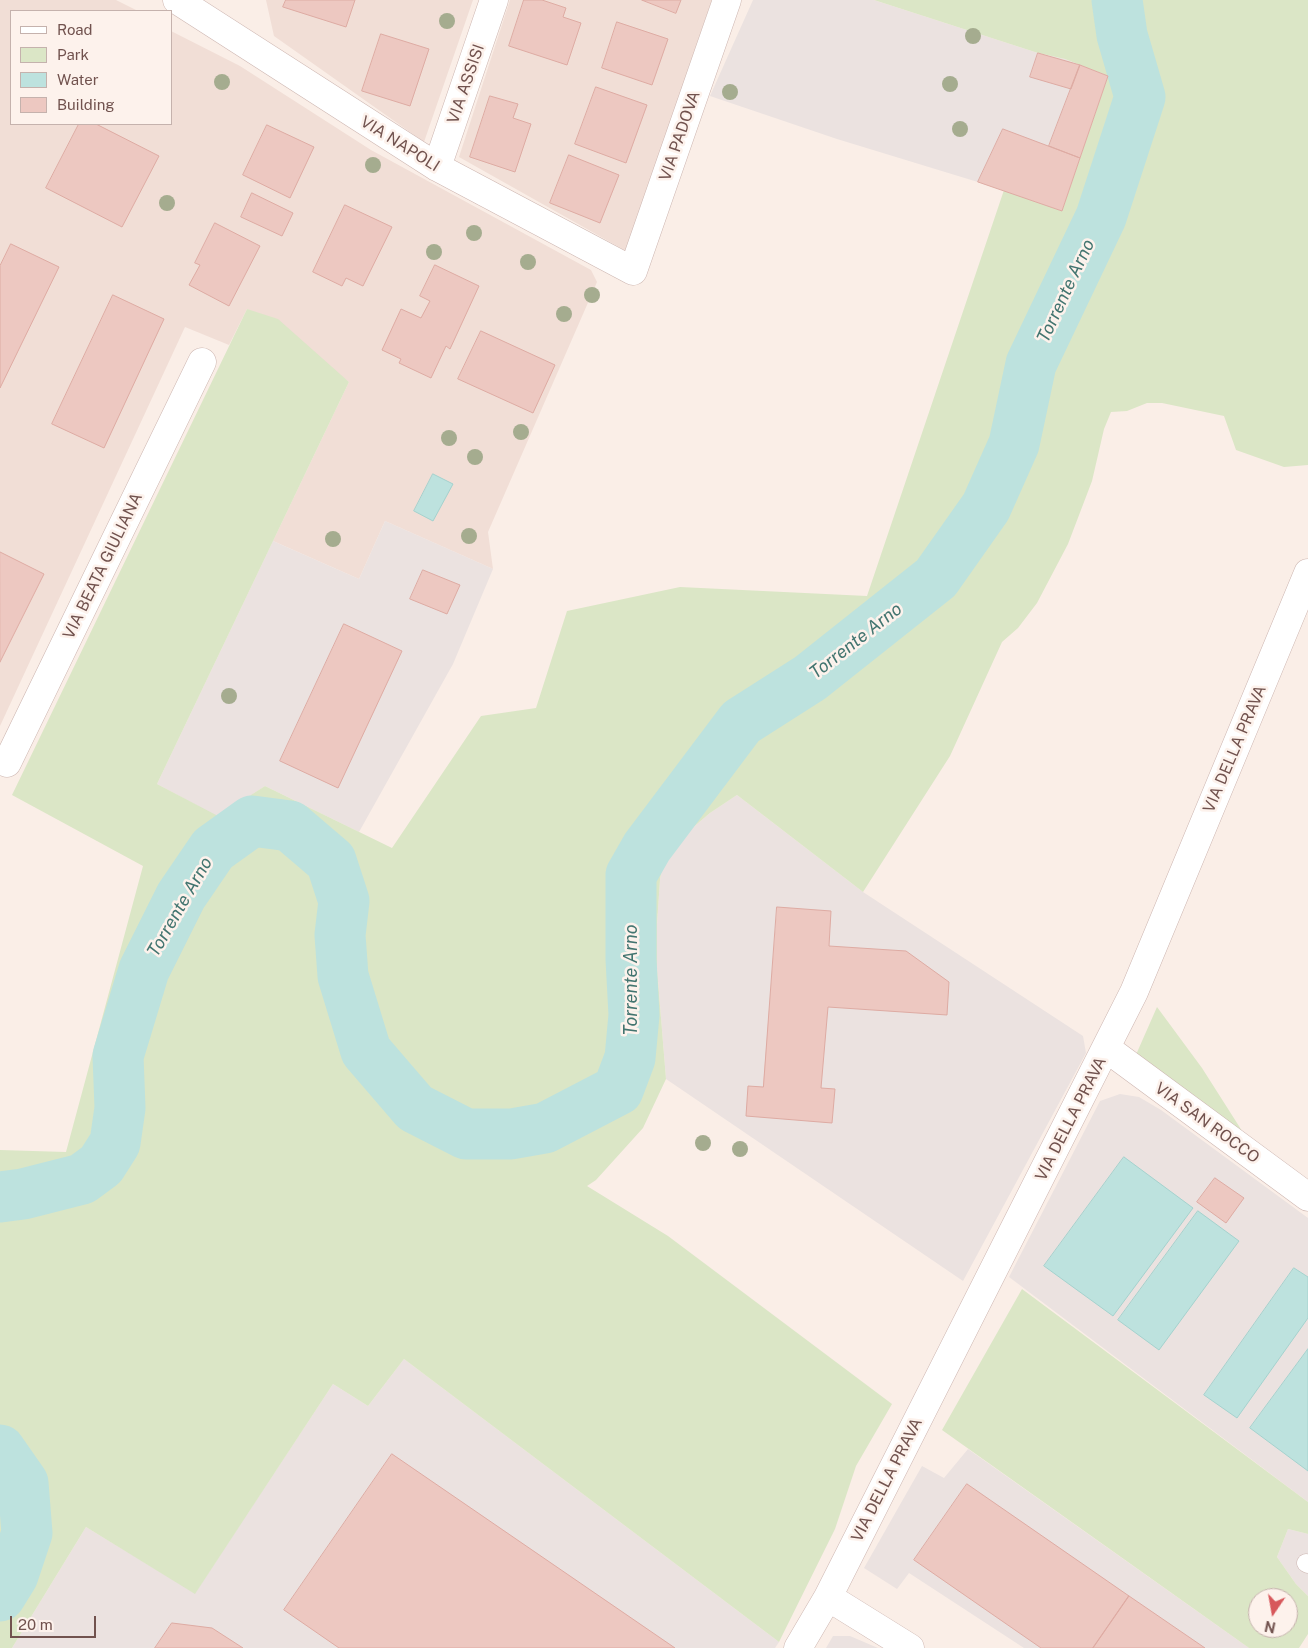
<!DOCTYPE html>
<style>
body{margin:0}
#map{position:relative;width:1308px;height:1648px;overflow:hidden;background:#faeee7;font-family:"Public Sans",sans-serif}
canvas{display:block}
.legend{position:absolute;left:10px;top:10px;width:162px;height:115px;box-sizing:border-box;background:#fdf2ec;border:1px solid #c5b2ad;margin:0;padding:6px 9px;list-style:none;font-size:15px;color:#71524e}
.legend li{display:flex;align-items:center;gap:10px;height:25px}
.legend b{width:25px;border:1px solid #c5b2ad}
.north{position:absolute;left:1248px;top:1588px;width:50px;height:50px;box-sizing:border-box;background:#fdf2ec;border:1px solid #c5b2ad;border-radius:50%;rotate:192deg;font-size:14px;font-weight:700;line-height:20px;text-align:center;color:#71524e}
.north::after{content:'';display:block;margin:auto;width:18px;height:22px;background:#d7585b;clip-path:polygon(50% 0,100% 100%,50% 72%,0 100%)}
.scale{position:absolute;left:10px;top:1616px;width:86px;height:22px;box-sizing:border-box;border:2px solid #71524e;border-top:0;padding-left:6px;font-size:15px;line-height:18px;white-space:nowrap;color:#71524e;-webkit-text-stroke:4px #fdf2ec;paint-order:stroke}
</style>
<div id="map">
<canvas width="1308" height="1648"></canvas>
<ul class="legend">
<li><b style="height:6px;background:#fff"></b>Road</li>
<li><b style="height:14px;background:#dbe6c6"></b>Park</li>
<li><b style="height:14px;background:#bde2de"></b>Water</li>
<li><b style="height:14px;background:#edc8c1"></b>Building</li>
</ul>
<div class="north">N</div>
<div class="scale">20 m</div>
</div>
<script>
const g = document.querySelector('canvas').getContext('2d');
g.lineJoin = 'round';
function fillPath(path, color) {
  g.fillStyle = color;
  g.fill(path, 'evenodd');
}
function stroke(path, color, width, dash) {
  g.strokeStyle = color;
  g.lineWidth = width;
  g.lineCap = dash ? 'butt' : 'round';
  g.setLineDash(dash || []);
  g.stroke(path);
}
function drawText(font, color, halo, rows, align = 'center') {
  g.font = font + ' "Public Sans",sans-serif';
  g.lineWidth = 5;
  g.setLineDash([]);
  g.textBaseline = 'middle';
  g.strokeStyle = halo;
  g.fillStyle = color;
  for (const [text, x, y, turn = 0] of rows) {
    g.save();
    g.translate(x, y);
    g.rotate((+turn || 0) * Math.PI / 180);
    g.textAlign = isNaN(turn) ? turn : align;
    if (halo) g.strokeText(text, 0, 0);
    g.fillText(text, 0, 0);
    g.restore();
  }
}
fillPath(new Path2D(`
 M0,0H116L138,11H11V124H171V31L240,66L371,150L591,270L597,282L488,532L493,569L385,521L359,579L273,541L349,382L247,309L229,345L185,327L0,726Z
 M266,0H473L424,142L274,36Z
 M510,0H712L626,251L459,157Z`), '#f1ded6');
fillPath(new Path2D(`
 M753,0H874L1038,53L1065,59L1108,76L1062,211L1004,190L837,139L710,96Z
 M385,521L493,569L453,664L359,832L265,786L218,817L157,784L273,541L359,579Z
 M737,795L863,892L1083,1036L1086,1053L963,1281L666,1079L657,969V924L660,880L662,867L668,855L683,836L710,813Z
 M1120,1094L1139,1097L1161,1110L1308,1218V1502L1009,1277L1100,1101Z
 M404,1359L779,1642L775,1648H12L86,1527L195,1593L333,1384L368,1406Z
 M968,1449L1249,1648H1024L909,1573L897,1589L864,1568L922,1466L944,1478Z
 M1288,1529L1308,1534V1596L1296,1584L1277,1557Z
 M833,1636H850L878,1648H826Z`), '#ebe2e0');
fillPath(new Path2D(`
 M874,0H1308V465L1284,467L1236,450L1224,416L1162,403H1147L1127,411L1111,412L1104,429L1092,481L1068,544L1037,603L1018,628L1002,642L950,756L863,892L737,795L710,813L683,836L668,855L662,867L660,880L657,924V969L666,1079L643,1128L596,1180L587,1186L668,1236L892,1404L856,1466L835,1529L779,1642L404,1359L368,1406L333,1384L195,1594L86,1527L12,1648H0V1150L66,1152L143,866L12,795L247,309L278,319L349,382L157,784L218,816L265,786L392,848L481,716L536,708L567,611L680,587L867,596L1004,190L1062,211L1108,76L1065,59L1038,53Z
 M1157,1007L1202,1068L1244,1134L1135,1057Z
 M1022,1289L1308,1502V1534L1288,1529L1277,1557L1296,1584L1308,1596V1634L1299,1648H1249L942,1430ZM1258,1598H1288V1628H1258Z`), '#dbe6c6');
const water = new Path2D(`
 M433,474L453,484L433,521L414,511Z
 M1124,1157L1193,1208L1113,1316L1044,1266Z
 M1198,1211L1239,1241L1159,1350L1118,1320Z
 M1294,1268L1308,1277V1318L1237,1418L1204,1395Z
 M1308,1349V1471L1250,1428Z`);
fillPath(water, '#bde2de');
stroke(water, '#a4d2ce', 1);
stroke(new Path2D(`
 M0,1197L23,1194L82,1179L101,1165L115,1143L120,1108L118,1056L144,970L181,896L213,849L252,821L290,826L331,861L344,901L340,935L343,976L366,1051L415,1108L466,1134H511L545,1128L618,1090L630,1058L634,1015L631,959V875L647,847L741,722L810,678L936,578L986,507L1014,444L1031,364L1101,217L1140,97L1122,35L1117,0
 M0,1450L23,1483L27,1533L13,1575L0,1596`), '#bde2de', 51);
const building = new Path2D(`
 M286,0H355L346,27L283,7Z
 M524,0H542L566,8L563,17L581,23L567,65L509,46Z
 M642,0H681L676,13Z
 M617,22L668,39L652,85L602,68Z
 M381,34L429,49L410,106L362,91Z
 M1038,53L1080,65L1071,89L1030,77Z
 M1080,65L1108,76L1080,158L1049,146Z
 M596,87L647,105L626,163L575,144Z
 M490,96L518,104L513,118L531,124L515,172L470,157Z
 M79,124H96L159,156L122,227L46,188Z
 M267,125L314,147L290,198L243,175Z
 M1003,129L1080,158L1062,211L978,182Z
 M569,155L619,175L600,223L550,203Z
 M252,193L293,213L282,236L241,217Z
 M345,205L392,227L363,286L346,278L342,286L313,272Z
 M215,223L260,246L229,306L189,285L200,265L195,263Z
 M11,244L59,267L0,388V266Z
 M435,265L479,286L450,349L446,346L431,378L399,363L401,359L382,350L401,309L421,318L430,301L420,296Z
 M113,295L164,319L104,448L52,424Z
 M481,331L555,365L533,413L458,379Z
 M0,552L44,574L0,662Z
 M423,570L460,585L447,614L410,599Z
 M344,624L402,651L338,788L280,761Z
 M777,907L831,911L829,946L906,951L949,982L947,1015L828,1007L821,1088L835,1089L832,1123L746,1116L748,1086L763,1087Z
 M1215,1178L1244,1198L1226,1223L1197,1202Z
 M392,1454L675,1648H339L284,1610Z
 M967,1484L1129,1596L1093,1648H1041L914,1560Z
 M1129,1596L1205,1648H1093Z
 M172,1623L212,1628L243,1648H155Z`);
fillPath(building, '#edc8c1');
stroke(building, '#deaba3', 1);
const service = new Path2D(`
 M1306,1563L1308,1564`);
const minor = new Path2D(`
 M177,0L437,167L633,271L727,0
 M437,167L494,0
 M0,760L7,763L202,362
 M1106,1048L1308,1197
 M828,1597L910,1648
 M798,1648L828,1597L1134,992L1308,573`);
stroke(service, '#cdb6b1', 19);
stroke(minor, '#cdb6b1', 29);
stroke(service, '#fff', 18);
stroke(minor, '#fff', 28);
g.fillStyle = '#a5ac8f';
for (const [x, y] of [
 [447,21],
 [973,36],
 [222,82],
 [950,84],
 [730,92],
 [960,129],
 [373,165],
 [167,203],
 [474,233],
 [434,252],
 [528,262],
 [592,295],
 [564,314],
 [521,432],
 [449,438],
 [475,457],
 [469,536],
 [333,539],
 [229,696],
 [703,1143],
 [740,1149]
]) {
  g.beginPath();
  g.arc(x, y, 8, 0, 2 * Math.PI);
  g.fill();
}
drawText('16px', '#71524e', '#fdf2ec', [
 ["VIA ASSISI",466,84,-71],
 ["VIA PADOVA",680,136,-71],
 ["VIA NAPOLI",400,144,32],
 ["VIA BEATA GIULIANA",103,566,-64],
 ["VIA DELLA PRAVA",1235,749,-67],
 ["VIA DELLA PRAVA",1071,1119,-63],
 ["VIA SAN ROCCO",1207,1123,36],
 ["VIA DELLA PRAVA",887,1480,-63]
]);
drawText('italic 18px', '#437570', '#fdf2ec', [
 ["Torrente Arno",1066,291,-65],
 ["Torrente Arno",856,641,-38],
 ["Torrente Arno",180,907,-60],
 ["Torrente Arno",631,980,-90]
]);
</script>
